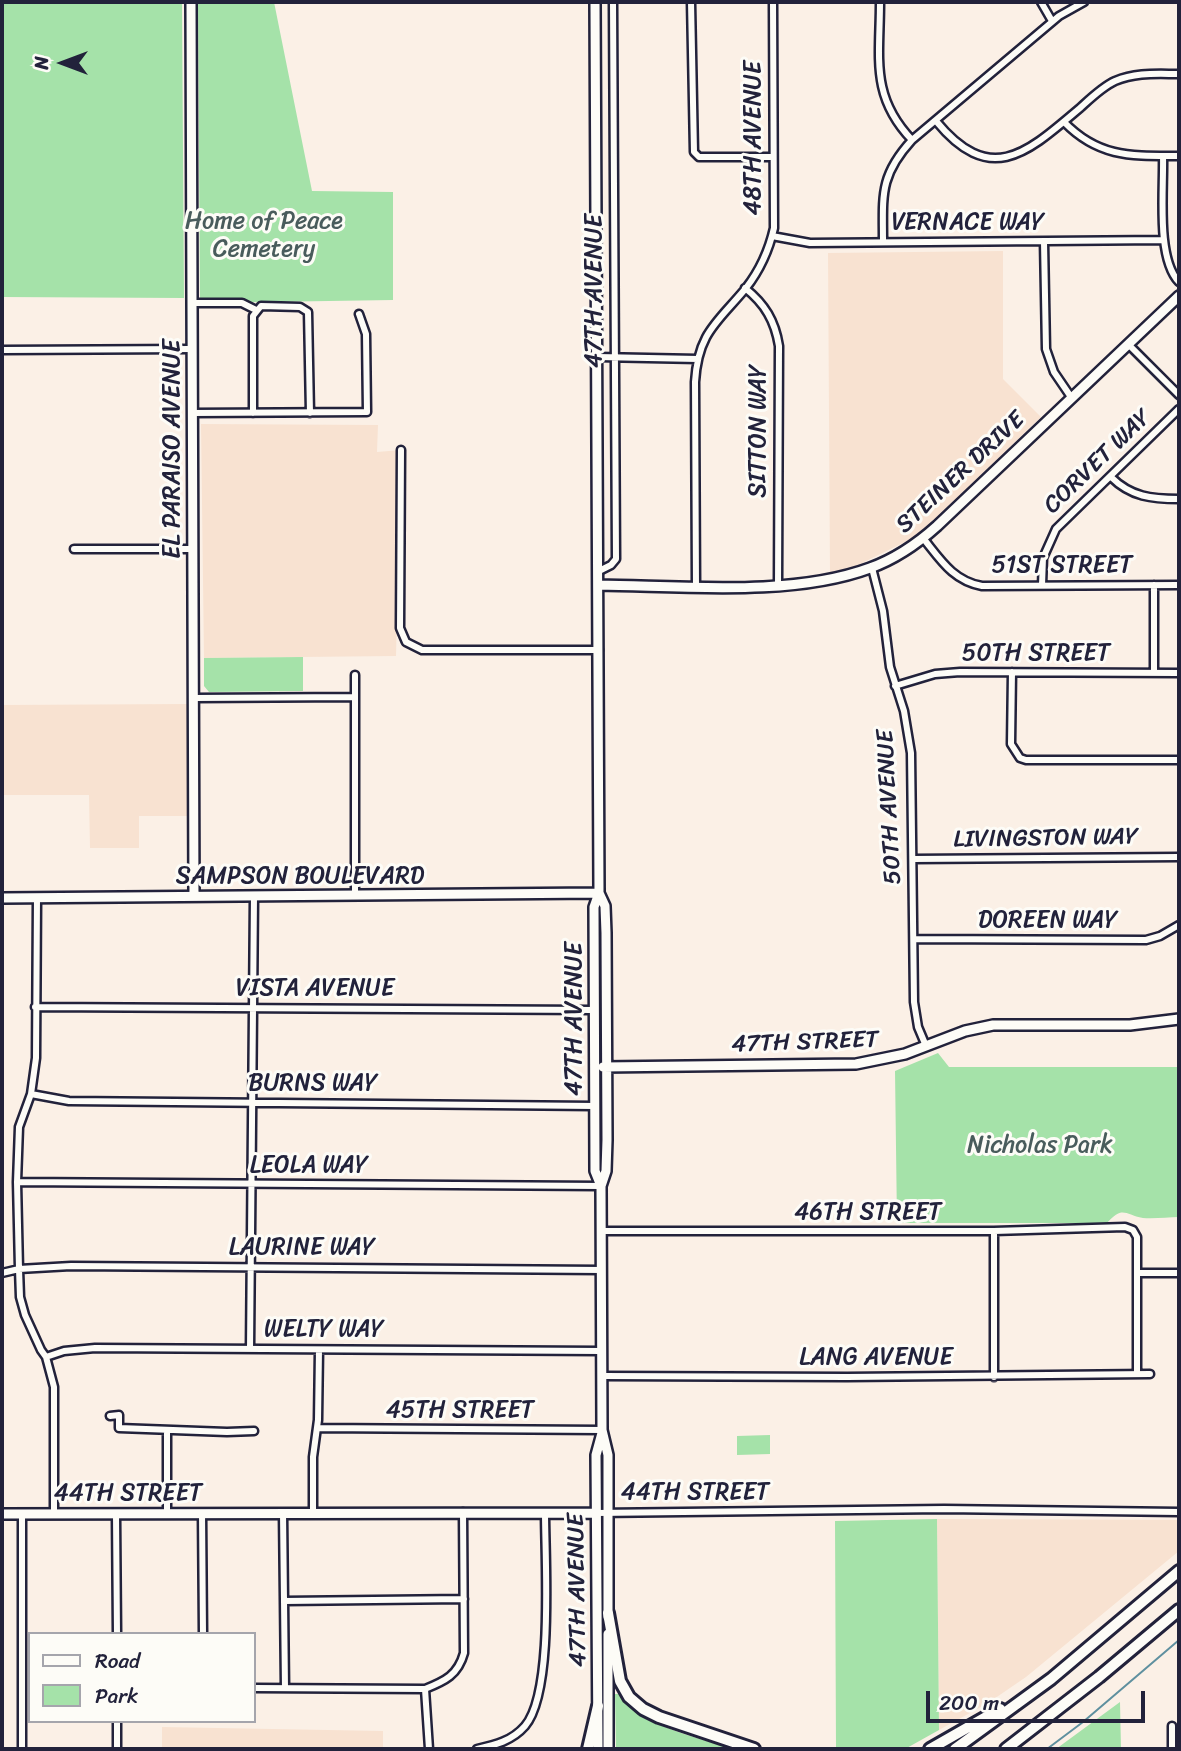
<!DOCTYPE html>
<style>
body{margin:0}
#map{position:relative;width:1181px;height:1751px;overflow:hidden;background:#fbf0e6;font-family:Sriracha,sans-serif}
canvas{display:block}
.frame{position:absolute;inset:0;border:4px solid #22223b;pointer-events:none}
.legend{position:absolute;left:28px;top:1632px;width:228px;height:91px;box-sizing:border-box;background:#fdfcf7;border:2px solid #a5a5ac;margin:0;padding:9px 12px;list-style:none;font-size:21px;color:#22223b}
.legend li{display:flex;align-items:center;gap:14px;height:35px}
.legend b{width:35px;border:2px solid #a5a5ac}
.north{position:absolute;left:28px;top:28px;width:70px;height:70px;-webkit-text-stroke:5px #fdfcf7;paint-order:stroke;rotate:270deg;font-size:19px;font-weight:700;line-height:28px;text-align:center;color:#22223b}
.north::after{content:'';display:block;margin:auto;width:24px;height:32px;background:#22223b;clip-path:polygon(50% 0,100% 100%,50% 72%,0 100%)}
.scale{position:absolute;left:926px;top:1691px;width:219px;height:32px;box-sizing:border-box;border:4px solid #22223b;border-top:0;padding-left:9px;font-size:21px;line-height:24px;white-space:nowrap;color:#22223b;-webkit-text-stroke:5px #fdfcf7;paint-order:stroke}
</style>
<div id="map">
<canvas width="1181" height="1751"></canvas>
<div class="frame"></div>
<ul class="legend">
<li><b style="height:9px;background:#fdfcf7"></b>Road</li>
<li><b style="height:19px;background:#a5e2a9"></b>Park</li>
</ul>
<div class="north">N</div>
<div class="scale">200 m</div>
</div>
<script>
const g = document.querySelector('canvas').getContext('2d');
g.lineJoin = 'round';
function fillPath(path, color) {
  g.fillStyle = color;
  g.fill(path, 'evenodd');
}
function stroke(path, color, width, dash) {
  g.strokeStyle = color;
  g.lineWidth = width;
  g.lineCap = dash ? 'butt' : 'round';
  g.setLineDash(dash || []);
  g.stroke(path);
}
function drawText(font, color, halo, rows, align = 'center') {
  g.font = font + ' Sriracha,sans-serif';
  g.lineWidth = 6;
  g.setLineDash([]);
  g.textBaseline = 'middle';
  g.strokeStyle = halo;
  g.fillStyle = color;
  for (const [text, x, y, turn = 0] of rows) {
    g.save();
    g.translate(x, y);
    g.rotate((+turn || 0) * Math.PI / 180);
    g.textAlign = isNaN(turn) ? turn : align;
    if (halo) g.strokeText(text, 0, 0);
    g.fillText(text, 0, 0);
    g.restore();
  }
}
fillPath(new Path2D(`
 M1003,251V379L1041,417L926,527L909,540L856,566L830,574L828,253Z
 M201,424L378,425L377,452L401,450L396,656L204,658Z
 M187,704V816H139V848H90L89,795H2V705Z
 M937,1519L1179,1520V1551L1026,1677L988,1703L939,1730Z
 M162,1727L383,1731V1749H162Z`), '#f8e2d1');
fillPath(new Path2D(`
 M2,2H182L184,298L2,297Z
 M198,2H274L312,191L393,192V300L200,303Z
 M303,657V691L209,692L204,686V658Z
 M938,1053L949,1067H1179V1217C1168,1217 1155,1219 1143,1218C1125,1215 1123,1205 1107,1223H897L895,1071Z
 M770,1435V1454L737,1455V1436Z
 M937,1519L939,1730L905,1749H836L835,1521Z
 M615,1694H620C640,1726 697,1737 732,1749H616Z
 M1120,1702L1121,1749H1056Z`), '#a5e2a9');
stroke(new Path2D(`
 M1047,1749L1083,1722L1179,1640`), '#5f909f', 2);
const street = new Path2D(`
 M691,2L694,152L699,157H773
 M880,2C880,58 870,96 912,140
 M1041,2L1052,21
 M936,121C991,188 1028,152 1080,108C1091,98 1102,87 1115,81C1136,72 1157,74 1179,74
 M1064,122C1099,158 1132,156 1179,156
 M1163,156C1164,190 1156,258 1179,282
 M772,236L810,243L1164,240
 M883,242C883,196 879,176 912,140L1059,16L1084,2
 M1044,242L1046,349L1054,372L1071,397
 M745,288C765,304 775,321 779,346L778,586
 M192,303H242L256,310
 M1129,345L1179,395
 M2,350L192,349
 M598,357L698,359
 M192,413L367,412L366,334L359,314
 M253,413V316L261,306L300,307L308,312L310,413
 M401,450L400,628L406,642L422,650H599
 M1111,477C1131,497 1152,499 1179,499
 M923,538C940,559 953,581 982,586L1179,585
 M74,549H193
 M872,568L883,611L890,667L904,711L911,753L914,1002L918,1027L926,1046
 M599,571L611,565L616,559L613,2
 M1042,585L1043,558L1056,529L1179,409
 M1154,585V673
 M696,587L695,382C698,332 718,322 746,288C760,270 769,250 774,228L773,2
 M1012,672L1011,744L1020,758L1026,760H1179
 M895,686L935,674L960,672L1179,673
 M194,698L355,697
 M913,859L1179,857
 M355,896V675
 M37,898L36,1058L31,1094L19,1127L17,1182L19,1269L20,1297L25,1315L41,1350L46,1357L54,1387V1514
 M914,939L1146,940L1160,936L1179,925
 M35,1007L594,1010
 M31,1094L69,1101L595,1106
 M17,1182L601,1186
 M602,1231H994L1125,1227L1133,1230L1137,1237V1374
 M994,1231V1377
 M2,1273L19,1269L71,1266L602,1270
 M1138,1273H1179
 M250,1349L254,896
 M46,1357L64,1351L95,1348L602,1351
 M603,1376L847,1377L1150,1374
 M110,1416L119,1415V1428L227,1432L254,1431
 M317,1428L602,1430
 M167,1430V1513
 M202,1513L203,1634
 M283,1513L285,1688
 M313,1513V1457L318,1420L319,1350
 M596,1513L944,1509L1179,1512
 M22,1514V1749
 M116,1515L117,1634
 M284,1601L464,1599
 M254,1688L425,1689C445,1681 458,1675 464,1653L463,1512
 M425,1689L429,1749
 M117,1721V1749
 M1172,1726V1749
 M477,1749C495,1745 512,1741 525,1726C554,1692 545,1560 545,1513`);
const secondary = new Path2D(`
 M191,2L194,896
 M595,2L599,893L594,907L595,1171L601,1186
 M599,585C682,586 792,597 870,568C895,559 917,544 937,526L1179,296
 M599,893L605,906L606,933L607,1140L606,1171L601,1186L602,1430L608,1455V1617
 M2,898L599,893
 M603,1067L856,1064L905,1054L965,1031L993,1025H1130L1179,1019
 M2,1514L596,1513
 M598,1749L596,1455L602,1433
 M608,1749V1634`);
const highway = new Path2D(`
 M608,1613L620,1681L629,1697L643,1709L659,1717L754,1749
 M588,1749L598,1706
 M930,1749L1000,1709
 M955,1749L1051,1679L1179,1571
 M1006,1749L1099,1677L1179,1610`);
stroke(street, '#22223b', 11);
stroke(secondary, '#22223b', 14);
stroke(highway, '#22223b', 16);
stroke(street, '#fdfcf7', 6);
stroke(secondary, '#fdfcf7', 9);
stroke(highway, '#fdfcf7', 10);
drawText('24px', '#22223b', '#fdfcf7', [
 ["48TH AVENUE",754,138,-90],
 ["VERNACE WAY",968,223],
 ["47TH AVENUE",595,291,-90],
 ["SITTON WAY",759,431,-90],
 ["EL PARAISO AVENUE",173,449,-90],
 ["CORVET WAY",1098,462,-44],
 ["STEINER DRIVE",961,473,-43],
 ["51ST STREET",1062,566],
 ["50TH STREET",1036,654],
 ["50TH AVENUE",890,807,-93],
 ["LIVINGSTON WAY",1046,839,-1],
 ["SAMPSON BOULEVARD",300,877],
 ["DOREEN WAY",1048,921],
 ["VISTA AVENUE",315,989],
 ["47TH AVENUE",575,1019,-90],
 ["47TH STREET",805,1043,-2],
 ["BURNS WAY",313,1084],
 ["LEOLA WAY",309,1166],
 ["46TH STREET",868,1213],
 ["LAURINE WAY",302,1248],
 ["WELTY WAY",324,1330],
 ["LANG AVENUE",876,1358],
 ["45TH STREET",460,1411],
 ["44TH STREET",695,1493],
 ["44TH STREET",128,1494],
 ["47TH AVENUE",578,1590,-91]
]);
drawText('24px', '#495c5c', '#fdfcf7', [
 ["Home of Peace",264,222],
 ["Cemetery",264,250],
 ["Nicholas Park",1040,1146]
]);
</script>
